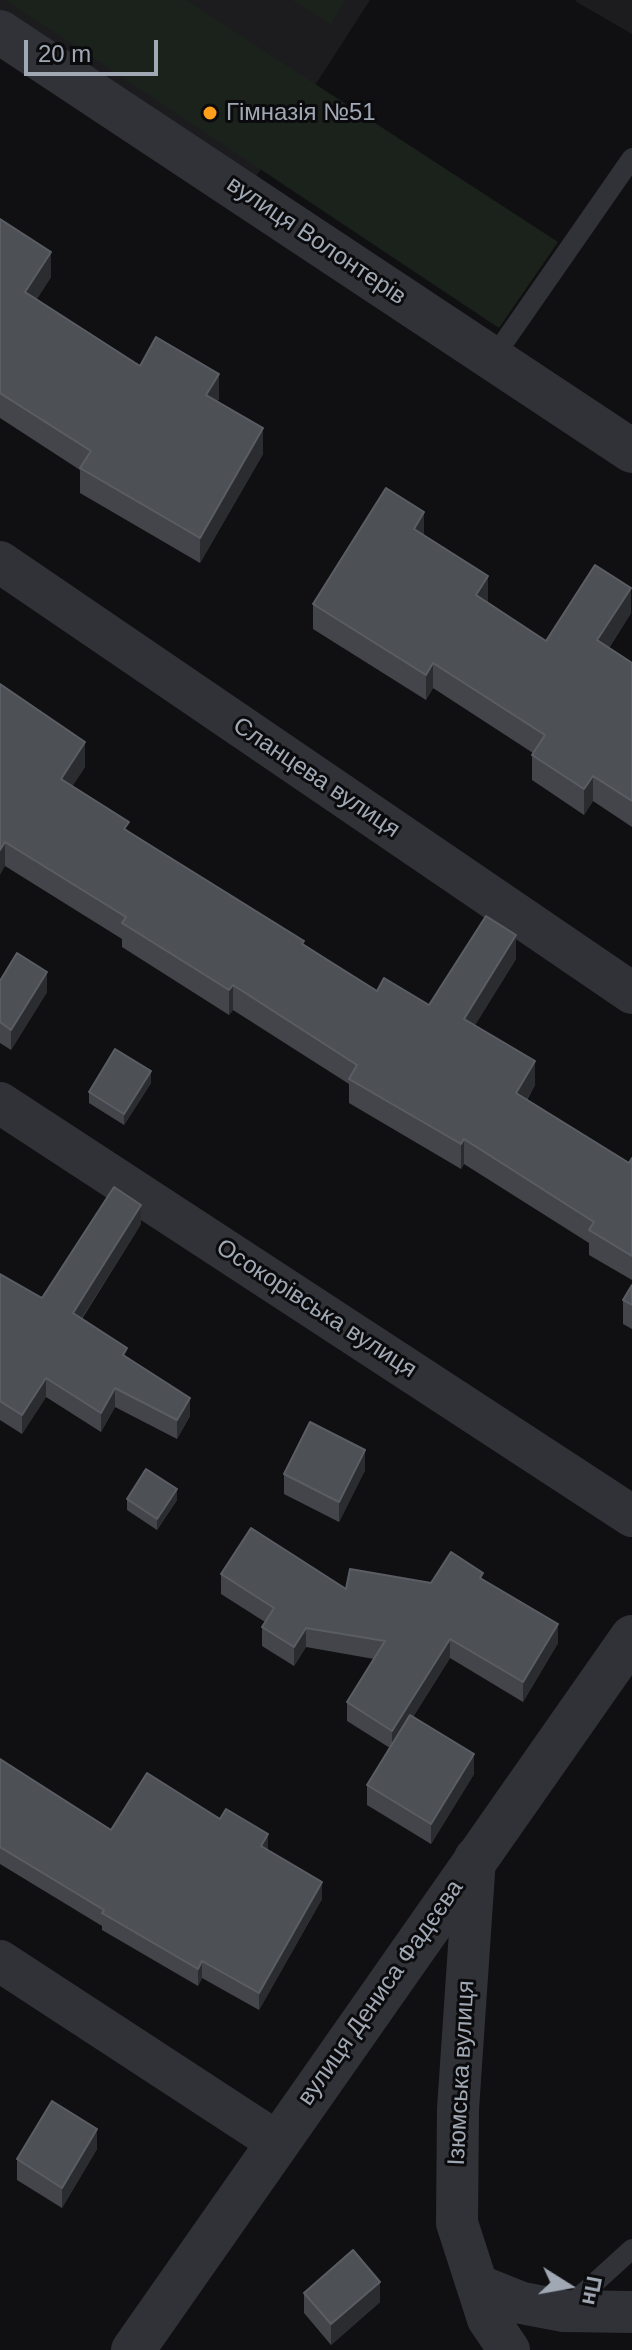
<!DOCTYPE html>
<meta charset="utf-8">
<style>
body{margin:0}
#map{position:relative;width:632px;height:2350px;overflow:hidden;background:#101012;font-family:Arial,sans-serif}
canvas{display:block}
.north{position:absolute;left:528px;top:2246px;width:80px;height:80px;-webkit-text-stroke:6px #0b0b0d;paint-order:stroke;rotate:101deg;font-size:22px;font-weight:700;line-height:32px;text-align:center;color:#a0a8b4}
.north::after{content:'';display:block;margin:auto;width:28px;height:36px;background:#a0a8b4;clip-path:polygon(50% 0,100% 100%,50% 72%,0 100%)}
.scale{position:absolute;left:24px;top:40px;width:134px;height:36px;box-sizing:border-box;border:4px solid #a0a8b4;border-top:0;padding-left:10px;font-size:24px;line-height:28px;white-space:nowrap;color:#a0a8b4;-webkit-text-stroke:6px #0b0b0d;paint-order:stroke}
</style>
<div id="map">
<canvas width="632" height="2350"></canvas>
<div class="north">Пн</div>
<div class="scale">20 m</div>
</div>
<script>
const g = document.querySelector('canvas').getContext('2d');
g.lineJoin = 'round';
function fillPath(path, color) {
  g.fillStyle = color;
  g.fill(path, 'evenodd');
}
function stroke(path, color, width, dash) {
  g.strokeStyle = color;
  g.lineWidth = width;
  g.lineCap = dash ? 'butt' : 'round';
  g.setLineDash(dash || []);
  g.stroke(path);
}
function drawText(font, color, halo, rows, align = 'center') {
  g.font = font + ' Arial,sans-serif';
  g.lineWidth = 6;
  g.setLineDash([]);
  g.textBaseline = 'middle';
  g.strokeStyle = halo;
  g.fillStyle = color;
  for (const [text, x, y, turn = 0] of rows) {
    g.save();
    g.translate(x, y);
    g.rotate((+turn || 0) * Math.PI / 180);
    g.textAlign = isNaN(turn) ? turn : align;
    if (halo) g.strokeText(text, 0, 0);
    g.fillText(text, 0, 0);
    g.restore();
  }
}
fillPath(new Path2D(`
 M0,0H370L245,194L0,32Z
 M576,0H632V34L575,1Z`), '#1c1c1f');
fillPath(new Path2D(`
 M6,0H186L558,242L499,328Z
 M292,0H345L331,24Z`), '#1a221b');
stroke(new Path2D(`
 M493,358L632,158
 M567,2308L632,2249`), '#313237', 20);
stroke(new Path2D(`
 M0,562L632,993
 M0,1103L632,1516
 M475,1858L458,2109L457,2223L488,2319L509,2350
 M0,1961L277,2142
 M477,2285L522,2303L564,2311L632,2312`), '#313237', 42);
stroke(new Path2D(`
 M0,32L632,451
 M133,2350L632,1637`), '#313237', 44);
fillPath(new Path2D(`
 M0,219L51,277L36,300L140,366L219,399L217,402L263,454L200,563L80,493V470L0,418Z
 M424,536L488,601V602L546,641L631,613L609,648L632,663V827L593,801L584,815L532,780V755L533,753L433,688L426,700L313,629V604Z
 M0,684L85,767L72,786L129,831L377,991L429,1005L516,959L475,1025L535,1085L527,1100L629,1163L632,1158V1280L589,1255V1243L464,1164L461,1169L349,1103V1084L233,1010L229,1015L122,947V939L5,866Z
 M0,981L47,992L11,1050L0,1043Z
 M151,1083L124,1125L89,1103V1092Z
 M141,1224L82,1319L127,1358L190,1416L177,1439L115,1407L101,1432L46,1397L22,1434L0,1420V1274L42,1298Z
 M632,1285V1329L623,1324V1300Z
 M365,1470L339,1522L284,1494V1474Z
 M127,1499L177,1500L157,1530L127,1510Z
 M221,1574L346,1589L483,1580L558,1643L523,1702L450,1658L413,1717L474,1774L431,1844L367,1805V1785L390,1748L347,1721V1702L374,1659L306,1647L294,1666L262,1646V1627L265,1622L221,1594Z
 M0,1759L111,1830L268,1851L322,1899L259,2010L202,1978L198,1986L102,1930V1926L0,1864Z
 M97,2149L62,2208L17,2180V2159Z
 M304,2293L380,2302L331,2345L304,2313Z`), '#43454a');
fillPath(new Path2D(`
 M51,252V277L25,318V292Z
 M219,374V399L206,421V395Z
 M263,428V454L200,563V538Z
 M424,512V537L414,529Z
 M488,576V601L476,620V595Z
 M631,588V613L597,666V640Z
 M433,663V688L426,700V675Z
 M85,742V767L61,804V779Z
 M593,776V801L584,815V789Z
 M5,842V866L0,875V850Z
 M516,935V959L464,1043V1019Z
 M47,972V992L11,1050V1030Z
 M233,985V1010L229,1015V990Z
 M535,1061V1085L516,1117V1093Z
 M151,1071V1083L124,1125V1114Z
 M464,1139V1164L461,1169V1144Z
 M141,1205V1224L73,1332V1313Z
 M46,1378V1397L22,1434V1415Z
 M115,1388V1407L101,1432V1413Z
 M190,1398V1416L177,1439V1420Z
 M365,1450V1470L339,1522V1502Z
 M177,1489V1500L157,1530V1519Z
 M558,1624V1643L523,1702V1682Z
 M306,1628V1647L294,1666V1647Z
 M450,1639V1658L392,1750V1731Z
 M474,1754V1774L431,1844V1824Z
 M268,1834V1851L261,1846Z
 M322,1882V1899L259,2010V1993Z
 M202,1961V1978L198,1986V1969Z
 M97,2129V2149L62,2208V2188Z
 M380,2282V2302L331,2345V2324Z`), '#2a2c2f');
const building = new Path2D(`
 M0,219L51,252L25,292L140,366L156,337L219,374L206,395L263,428L200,538L80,468L91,451L0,393Z
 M386,488L424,512L414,529L488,576L476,595L546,641L595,565L631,588L597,640L632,663V801L593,776L584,789L532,755L545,735L433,663L426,675L313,604Z
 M0,684L85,742L61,779L129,822L124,829L304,941L302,944L377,991L384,978L429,1005L486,916L516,935L464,1019L535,1061L516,1093L629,1163L632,1158V1256L589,1230L594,1222L464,1139L461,1144L349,1079L357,1065L233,985L229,990L122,923L126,917L5,842L0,850Z
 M17,953L47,972L11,1030L0,1022V981Z
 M115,1049L151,1071L124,1114L89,1092Z
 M114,1187L141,1205L73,1313L127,1348L123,1355L190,1398L177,1420L115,1388L101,1413L46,1378L22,1415L0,1401V1274L42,1298Z
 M632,1285V1305L623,1300Z
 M310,1422L365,1450L339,1502L284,1474Z
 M146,1469L177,1489L157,1519L127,1499Z
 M251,1528L346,1589L350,1569L431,1583L451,1552L483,1573L480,1578L558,1624L523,1682L450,1639L392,1731L347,1702L385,1641L306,1628L294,1647L262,1627L274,1608L221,1574Z
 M410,1715L474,1754L431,1824L367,1785Z
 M0,1759L111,1830L147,1773L220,1819L226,1809L268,1834L261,1846L322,1882L259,1993L202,1961L198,1969L102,1913L104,1910L0,1847Z
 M52,2101L97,2129L62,2188L17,2159Z
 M353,2250L380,2282L331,2324L304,2293Z`);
fillPath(building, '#4d5055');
stroke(building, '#5a5e64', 2);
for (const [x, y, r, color] of [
 [210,113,8,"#fe9f1c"]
]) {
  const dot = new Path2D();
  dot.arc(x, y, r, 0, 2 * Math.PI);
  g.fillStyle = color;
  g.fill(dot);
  stroke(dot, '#0b0b0d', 3);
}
drawText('24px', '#a0a8b4', '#0b0b0d', [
 ["Гімназія №51",226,113]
], 'left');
drawText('24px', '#a0a8b4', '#0b0b0d', [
 ["вулиця Волонтерів",316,241,34],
 ["Сланцева вулиця",316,778,34],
 ["Осокорівська вулиця",316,1309,33],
 ["вулиця Дениса Фадєєва",381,1993,-55],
 ["Ізюмська вулиця",462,2073,-87]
]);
</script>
